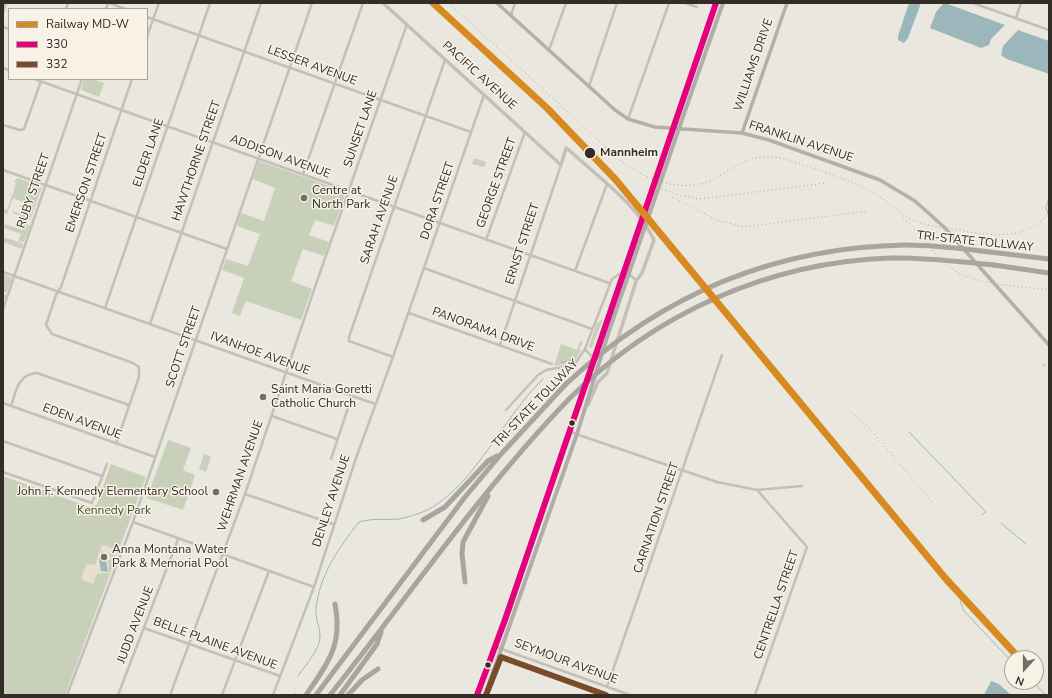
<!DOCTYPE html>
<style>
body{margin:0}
#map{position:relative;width:1052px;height:698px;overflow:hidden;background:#eae7df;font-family:"Nunito Sans",sans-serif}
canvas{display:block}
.frame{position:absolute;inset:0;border:4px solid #332c27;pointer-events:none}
.legend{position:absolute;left:8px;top:8px;width:140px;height:72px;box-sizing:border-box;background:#f8f2e6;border:1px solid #a9a39a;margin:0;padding:5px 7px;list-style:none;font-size:12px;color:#332c27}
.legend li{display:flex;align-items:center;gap:8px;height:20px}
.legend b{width:20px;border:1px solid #a9a39a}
.north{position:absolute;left:1004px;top:650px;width:40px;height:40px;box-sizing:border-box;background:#f8f2e6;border:1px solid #a9a39a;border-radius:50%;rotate:201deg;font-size:11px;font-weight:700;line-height:16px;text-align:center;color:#332c27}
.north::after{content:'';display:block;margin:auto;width:14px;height:18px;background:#736d67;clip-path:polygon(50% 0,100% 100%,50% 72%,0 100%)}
</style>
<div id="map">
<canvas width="1052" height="698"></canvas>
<div class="frame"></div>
<ul class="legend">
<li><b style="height:5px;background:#d68a1f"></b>Railway MD-W</li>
<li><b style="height:5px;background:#e5007d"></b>330</li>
<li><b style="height:5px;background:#7a4b2a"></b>332</li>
</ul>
<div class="north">N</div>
</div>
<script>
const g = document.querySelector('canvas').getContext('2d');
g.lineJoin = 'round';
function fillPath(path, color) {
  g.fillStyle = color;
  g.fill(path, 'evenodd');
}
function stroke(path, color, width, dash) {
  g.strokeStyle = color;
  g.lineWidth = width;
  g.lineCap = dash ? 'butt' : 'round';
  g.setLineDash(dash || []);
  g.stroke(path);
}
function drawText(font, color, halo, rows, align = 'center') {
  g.font = font + ' "Nunito Sans",sans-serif';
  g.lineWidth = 3;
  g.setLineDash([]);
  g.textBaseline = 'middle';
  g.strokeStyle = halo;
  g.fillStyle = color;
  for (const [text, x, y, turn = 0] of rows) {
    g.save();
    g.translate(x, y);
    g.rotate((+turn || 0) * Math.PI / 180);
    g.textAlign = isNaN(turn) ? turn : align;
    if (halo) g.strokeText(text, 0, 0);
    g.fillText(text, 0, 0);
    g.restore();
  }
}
fillPath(new Path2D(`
 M84,79H92L104,83L99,97L81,90Z
 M474,158L486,162L484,167L472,164Z
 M259,161L346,192L334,226L315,220L309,235L329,242L324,256L303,249L291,281L312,289L301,320L246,301L240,316L232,313L244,278L222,270L226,259L248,266L260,234L237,226L241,213L264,221L275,188L253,179Z
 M18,178L42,187L30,220L13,213L12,211L23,215L25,208L20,207V205L25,206L26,203L13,198L7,214L3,213L4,209L7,210L12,195L10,194H13L16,183L14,181Z
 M24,223L30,226L24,242L18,241L21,234L4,228L5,224L22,230Z
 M3,237L22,243L23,245L22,249L3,242Z
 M3,274L12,278L7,292H4L3,294L6,295L5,299H3Z
 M603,319L592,348H590L589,346L597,323Z
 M580,341L583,342L579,349L581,350L574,363L554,366L561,344L577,350Z
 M168,440L191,448L183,470L195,475L183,510L147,498Z
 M204,454L211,457L206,472L199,469Z
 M111,464L146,477L65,695H3V476L90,507L96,505L99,500L96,495L99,489H102Z`), '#c8d0ba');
fillPath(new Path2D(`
 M102,545L116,549L118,547L116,557L112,552L109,553L112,559L108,561L109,573L97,574L93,584L83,580L81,578L87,564L95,565Z`), '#e8e0cf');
fillPath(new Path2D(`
 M909,3H921L908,38L904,43L898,40V36Z
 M944,3H945L1005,25L991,39L989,45L981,48L930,28L936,12Z
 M1018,30L1049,41V74L1007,59L1001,55L1003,46Z
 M102,551L109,557L102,560L106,561L108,572L101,571L99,559Z
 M991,681L999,684L1011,695H984Z`), '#9cb7bb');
stroke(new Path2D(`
 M1049,198L1046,207L1049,217
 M1048,357L1049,354
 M561,362L572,361
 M1043,366L1045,364
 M909,432L986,512L982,515
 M1001,523L1026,544
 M960,601L964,611L1012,662
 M298,676C306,664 320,650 320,636C320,627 315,618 316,609C319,576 339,547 359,522C372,518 386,520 399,519C409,517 422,513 431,508C477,481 504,416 543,379
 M1033,682L1046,695
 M295,695L296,693`), '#9cb7bb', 1);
stroke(new Path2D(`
 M109,3L126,9
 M685,3L697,7
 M973,3L1049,30
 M66,9L68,3
 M106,9L108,3
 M3,13L6,3
 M511,15L515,3
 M147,17L471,132
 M1016,18L1021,3
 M3,27L9,29
 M147,36L159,3
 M549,50L566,3
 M3,68L9,70
 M34,79L609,283
 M589,86L617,3
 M628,119L669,3
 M3,125L20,130L24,129L41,81
 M3,170L227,249
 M303,174L363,3
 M486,240L525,132
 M424,268L592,329
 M575,271L607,184
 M3,272L375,404
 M105,308L210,3
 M3,309L82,79
 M409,313L552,364
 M150,324L261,3
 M500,345L561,165
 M585,349L612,279L621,273L630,275L636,280
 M393,357L352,342L349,341V337L445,60
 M3,403L155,457
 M11,406C16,391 18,374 37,373L129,405
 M506,410L538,375L546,370L574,365L585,349L593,358
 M272,416L337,439
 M570,432L717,482L757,490L802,486
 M3,441L102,476
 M116,444L139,377V367L133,363L52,334L46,325L56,295L61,287L132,79
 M331,459L352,396
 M3,472L92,503L107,464
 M245,494L333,524
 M133,522L314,587
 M144,628L280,676
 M496,647L630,695
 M607,687L722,355
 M67,695L133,522L312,3
 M118,695L178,539
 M170,695L245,494L316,284L407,24
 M222,695L269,571
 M273,695L314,587L356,458L393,357L484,95
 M755,695L807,547L758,491`), '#c4bfb8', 2.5);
stroke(new Path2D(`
 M383,3L561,165L566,148L570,151C599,178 637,204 654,240L642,273L636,281L633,291L607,373L598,382L588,405`), '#c4bfb8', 3.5);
stroke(new Path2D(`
 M497,3L615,110L628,119L655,127L742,133L769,140L880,180L915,201L944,227L1049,345
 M742,133L787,3`), '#b4afa9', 3.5);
stroke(new Path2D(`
 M693,88L723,3
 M686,92L716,3
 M477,695L558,466L604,327
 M485,695L577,434L609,331`), '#b2ada8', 4);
stroke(new Path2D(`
 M981,251L1049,259
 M994,265L1049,273
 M423,520L445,507L488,461L497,456
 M465,582L462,554L463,542L488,496
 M306,695C328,663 343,645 335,604
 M316,695L465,497L502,453L566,384
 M330,695C409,596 481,490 569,399
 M340,695L377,644L381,632
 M348,695L362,680L378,669`), '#a9a59e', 5);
stroke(new Path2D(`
 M449,3L619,159C643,179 681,194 712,180C729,171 743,158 764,157C781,156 797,163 813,168C833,175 854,182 872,192C887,200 899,214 915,221C927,226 940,227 953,229C987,235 1024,243 1049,213
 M651,183L674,194L699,199L827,183
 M672,197L717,220L744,227L868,211
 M903,217C920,234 934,256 954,270C975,285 1023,286 1049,290
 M851,412L869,428L934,504`), '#aba7a3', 1, [1, 3]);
stroke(new Path2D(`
 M604,327L686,92
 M609,331L693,88`), '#b2ada8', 4);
stroke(new Path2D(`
 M566,384C661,295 775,247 906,245C931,245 956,248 981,251
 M569,399C655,313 769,262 891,258C925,257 960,262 994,265`), '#a9a59e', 5);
stroke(new Path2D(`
 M477,695L505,620L716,3`), '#e5007d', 6);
stroke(new Path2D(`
 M486,695L501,657L606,695`), '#7a4b2a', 6);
stroke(new Path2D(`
 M433,3L547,108L616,180L946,579L1019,658`), '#d68a1f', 7);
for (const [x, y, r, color] of [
 [590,153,6,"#332c27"],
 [304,198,4,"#736d67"],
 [263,397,4,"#736d67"],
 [572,423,3.5,"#332c27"],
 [216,492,4,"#736d67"],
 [104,557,4,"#736d67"],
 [488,665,3.5,"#332c27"]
]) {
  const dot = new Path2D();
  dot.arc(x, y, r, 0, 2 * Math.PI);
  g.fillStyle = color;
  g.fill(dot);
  stroke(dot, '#f8f2e6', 1.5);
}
drawText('12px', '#332c27', '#f8f2e6', [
 ["WILLIAMS DRIVE",754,65,-71],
 ["LESSER AVENUE",312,66,20],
 ["PACIFIC AVENUE",479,76,42],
 ["SUNSET LANE",361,129,-71],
 ["FRANKLIN AVENUE",801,142,18],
 ["ELDER LANE",149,153,-71],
 ["ADDISON AVENUE",280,157,20],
 ["HAWTHORNE STREET",197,161,-71],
 ["EMERSON STREET",87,183,-71],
 ["GEORGE STREET",497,183,-70],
 ["RUBY STREET",34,191,-71],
 ["DORA STREET",438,201,-71],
 ["SARAH AVENUE",380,220,-71],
 ["TRI-STATE TOLLWAY",975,242,6],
 ["ERNST STREET",523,244,-72],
 ["PANORAMA DRIVE",483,330,20],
 ["SCOTT STREET",184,347,-71],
 ["IVANHOE AVENUE",260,354,20],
 ["TRI-STATE TOLLWAY",536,404,-46],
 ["EDEN AVENUE",82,422,20],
 ["WEHRMAN AVENUE",241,476,-71],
 ["DENLEY AVENUE",332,501,-72],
 ["CARNATION STREET",657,518,-71],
 ["CENTRELLA STREET",777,605,-71],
 ["JUDD AVENUE",136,625,-69],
 ["BELLE PLAINE AVENUE",215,644,20],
 ["SEYMOUR AVENUE",566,662,20]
]);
drawText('bold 12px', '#332c27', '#f8f2e6', [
 ["Mannheim",600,153]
], 'left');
drawText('12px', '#332c27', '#f8f2e6', [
 ["Centre at",312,191],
 ["North Park",312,205],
 ["Saint Maria Goretti",271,390],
 ["Catholic Church",271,404],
 ["John F. Kennedy Elementary School",208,492,"right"],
 ["Anna Montana Water",112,550],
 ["Park & Memorial Pool",112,564]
], 'left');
drawText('12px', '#3e502c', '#f8f2e6', [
 ["Kennedy Park",114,511]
]);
</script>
